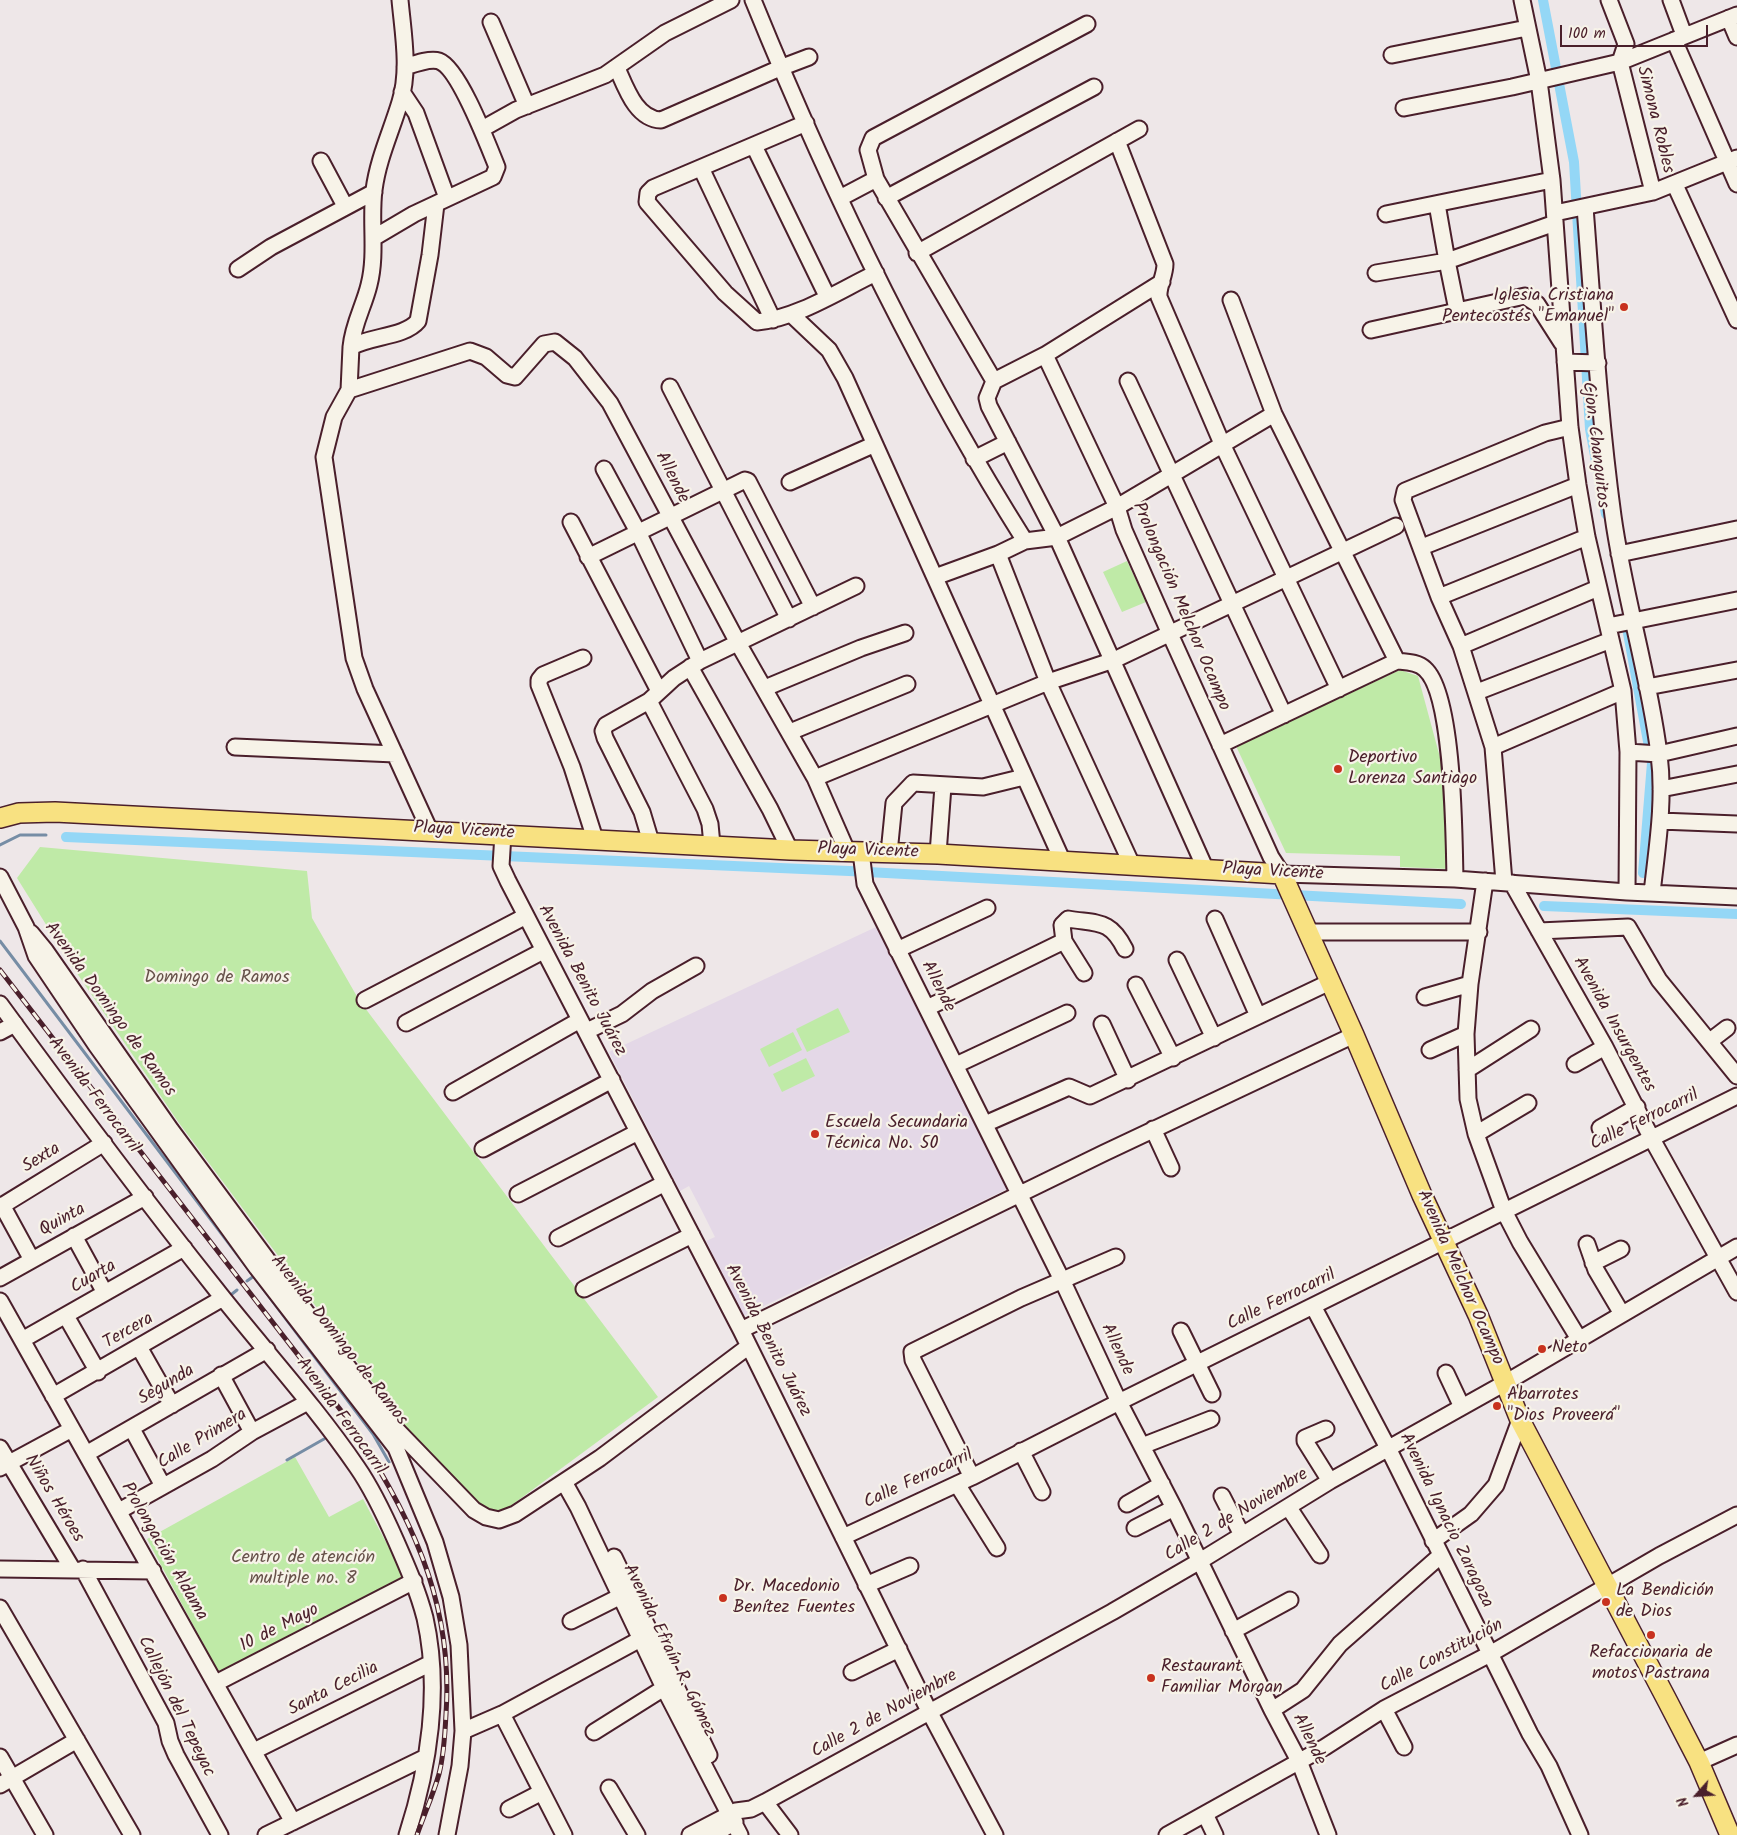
<!DOCTYPE html>
<meta charset="utf-8">
<style>
body{margin:0}
#map{position:relative;width:1737px;height:1835px;overflow:hidden;background:#eee7e8;font-family:Kalam,sans-serif}
canvas{display:block}
.north{position:absolute;left:1672px;top:1770px;width:50px;height:50px;-webkit-text-stroke:4px #f7f3e8;paint-order:stroke;rotate:244deg;font-size:14px;font-weight:700;line-height:20px;text-align:center;color:#4a1f2b}
.north::after{content:'';display:block;margin:auto;width:18px;height:22px;background:#4a1f2b;clip-path:polygon(50% 0,100% 100%,50% 72%,0 100%)}
.scale{position:absolute;left:1560px;top:25px;width:148px;height:22px;box-sizing:border-box;border:2px solid #4a1f2b;border-top:0;padding-left:6px;font-size:15px;line-height:18px;white-space:nowrap;color:#4a1f2b;-webkit-text-stroke:4px #f7f3e8;paint-order:stroke}
</style>
<div id="map">
<canvas width="1737" height="1835"></canvas>
<div class="north">N</div>
<div class="scale">100 m</div>
</div>
<script>
const g = document.querySelector('canvas').getContext('2d');
g.lineJoin = 'round';
function fillPath(path, color) {
  g.fillStyle = color;
  g.fill(path, 'evenodd');
}
function stroke(path, color, width, dash) {
  g.strokeStyle = color;
  g.lineWidth = width;
  g.lineCap = dash ? 'butt' : 'round';
  g.setLineDash(dash || []);
  g.stroke(path);
}
function drawText(font, color, halo, rows, align = 'center') {
  g.font = font + ' Kalam,sans-serif';
  g.lineWidth = 4.5;
  g.setLineDash([]);
  g.textBaseline = 'middle';
  g.strokeStyle = halo;
  g.fillStyle = color;
  for (const [text, x, y, turn = 0] of rows) {
    g.save();
    g.translate(x, y);
    g.rotate((+turn || 0) * Math.PI / 180);
    g.textAlign = isNaN(turn) ? turn : align;
    if (halo) g.strokeText(text, 0, 0);
    g.fillText(text, 0, 0);
    g.restore();
  }
}
fillPath(new Path2D(`
 M876,927L1007,1189L743,1316L706,1241L715,1237L702,1211L689,1186L680,1191L609,1052Z`), '#e4d8e7');
fillPath(new Path2D(`
 M1127,561L1146,602L1122,612L1103,572Z
 M1400,670L1418,676L1445,776L1450,869L1400,867V856L1286,853L1236,746Z
 M40,847L307,871L312,918L359,1000L658,1397L501,1513L473,1503L428,1454L403,1423L179,1123L70,963L17,878Z
 M838,1008L850,1032L807,1052L796,1029Z
 M793,1032L802,1050L769,1067L760,1049Z
 M806,1058L815,1076L782,1092L773,1074Z
 M295,1457L329,1517L363,1499L404,1576L220,1675L147,1539Z`), '#bfeaa7');
stroke(new Path2D(`
 M0,845L20,835H46
 M0,941L373,1434L389,1462
 M247,1281L254,1276
 M232,1294L237,1290
 M287,1460L324,1439`), '#768da5', 3);
stroke(new Path2D(`
 M1543,0L1574,162L1590,429L1606,514
 M1625,617L1652,763L1643,873
 M66,837L849,871L1461,904
 M1544,906L1737,914`), '#94d7f6', 10);
const minor = new Path2D(`
 M753,0C829,187 917,370 1025,541
 M1522,0L1539,81L1552,180L1570,427L1578,485L1587,537L1623,691L1628,752L1627,892
 M1609,0L1626,44L1620,62L1653,192
 M1671,0L1684,35
 M1729,18L1737,37
 M491,22L527,106
 M1087,24L873,138L868,150L876,179L994,381L987,398L989,406L1057,537L1206,870
 M1674,40L1737,184
 M1392,55L1527,28
 M617,68C626,88 636,119 661,120L780,68L809,57
 M402,92L416,113L447,198
 M1404,108L1512,87L1620,62L1737,15
 M806,123L653,188L648,193L647,202L725,293L757,322C798,318 840,290 876,273
 M482,129L516,110L605,75L665,33L731,0
 M1117,141L1165,264C1165,276 1158,286 1159,297L1223,446L1339,689
 M754,146L827,296
 M321,161L345,206
 M701,168L773,320
 M1675,185L1737,320
 M840,198L876,179
 M886,198L1094,87
 M1585,207C1593,310 1599,414 1613,516C1624,596 1649,674 1659,754C1665,801 1657,847 1652,893
 M1555,213L1653,192L1737,158
 M1386,214L1552,180
 M375,237L414,214L493,177L497,167C488,145 459,68 439,61C430,58 414,64 405,67
 M917,253L1139,129
 M238,269L271,247L374,192
 M1376,273L1447,261L1437,204
 M1231,300L1274,414L1397,661
 M1457,310L1447,261L1555,223
 M791,314L829,350L845,378L1063,862
 M1371,330L1525,296L1537,304L1562,343
 M351,347C353,324 364,306 369,285C377,254 370,221 374,190C378,159 391,132 400,102C410,70 403,33 400,0
 M1045,355L1117,507L1124,530L1170,634L1271,857L1282,874
 M1565,362L1598,363
 M994,381L1045,355L1162,282
 M1128,381L1284,715
 M670,387L789,619
 M349,390L470,351L486,357L507,375L515,377L544,344L555,342L575,358L610,403L738,643L815,778L847,851
 M974,459L1008,442
 M604,469L638,532L700,661
 M790,482L873,445
 M571,522L659,691
 M1422,547L1578,485
 M998,554L1048,682L1132,865
 M1619,554L1737,529
 M588,557L745,480L748,481L813,607
 M935,577L998,554L1025,541L1057,537L1117,507L1274,414
 M1439,597L1587,537
 M1608,626L1737,600
 M1461,646L1598,588
 M583,658L543,675L539,680V685L572,767L595,839
 M690,667L770,809L790,850
 M1647,687L1737,670
 M765,688L861,648L905,633
 M1477,692L1611,640
 M649,701L705,809L710,824L712,845
 M790,732L907,684
 M1220,745L1397,661C1407,662 1418,662 1425,669C1454,695 1454,838 1455,879
 M235,747L395,754
 M1493,747L1623,691
 M1628,752L1659,754L1737,736
 M815,778L1048,682L1114,660L1396,526
 M1661,789L1737,774
 M1660,821L1737,824
 M430,831L365,689L354,658L324,457L334,417L349,390L351,347C370,336 405,337 418,321L430,255L436,204
 M503,834L501,866L508,881L741,1330L930,1713L995,1835
 M651,842L642,812L605,738L603,731L606,725L649,701L674,678L700,661L856,586
 M861,852L865,884L1063,1282L1119,1402L1174,1508L1272,1710L1299,1761L1328,1835
 M889,853L894,803L913,783L983,787L1024,777
 M938,854L943,786
 M1282,874L1455,879L1627,892L1737,897
 M0,877L26,927L36,956L96,1045L257,1268L396,1448L435,1542L451,1597L459,1645L463,1731L460,1766L447,1835
 M1485,881L1470,984L1466,1034L1468,1099L1476,1134L1504,1211L1520,1242L1579,1339
 M1504,882L1493,747L1461,646L1439,597L1403,500L1405,491L1545,433L1570,427
 M1512,883L1605,1047L1652,1139L1737,1292
 M1215,919L1258,1016
 M1539,931L1628,927L1659,980L1737,1076
 M1308,932H1479
 M31,933L45,950L171,1130L315,1324L394,1427L474,1510L486,1517L499,1520L515,1514L600,1458L749,1346
 M897,950L987,908
 M1177,960L1214,1038
 M1084,973L1064,941L1062,925L1068,919C1098,924 1110,919 1125,949
 M1136,985L1173,1058
 M1425,997L1470,984
 M365,1000L526,916
 M0,1004C70,1100 141,1195 215,1288C262,1348 314,1404 357,1467C373,1490 385,1516 396,1541C407,1566 418,1591 425,1618C441,1689 429,1767 407,1835
 M927,1008L1064,941
 M406,1023L543,951
 M1102,1024L1128,1080
 M587,1031L622,1014L652,991L696,966
 M0,1032L15,1024
 M1710,1041L1727,1028
 M1430,1050L1466,1034
 M1575,1064L1605,1047
 M956,1065L1067,1013
 M1467,1070L1531,1029
 M453,1092L580,1020
 M985,1124L1069,1087L1090,1096L1330,982
 M1600,1128L1637,1107
 M1153,1129L1171,1168
 M1476,1134L1528,1103
 M483,1149L612,1080
 M518,1194L638,1132
 M2,1205L32,1260
 M0,1207L104,1143
 M74,1236L105,1293
 M558,1238L665,1183
 M1587,1244L1596,1270L1622,1314
 M1593,1263L1621,1249
 M0,1278L145,1197
 M584,1289L692,1235
 M0,1301L293,1822
 M1313,1306L1388,1448L1530,1734L1549,1766L1580,1835
 M66,1316L98,1372
 M741,1330L1104,1153L1354,1035
 M1181,1331L1212,1394
 M22,1340L184,1248
 M139,1347L172,1405
 M1446,1373L1462,1407
 M221,1375L252,1432
 M53,1396L223,1298
 M132,1429L163,1486
 M1326,1429L1305,1438V1441L1330,1481
 M1142,1446L1211,1419
 M0,1448L73,1570
 M1021,1451L1042,1492
 M86,1454L267,1350
 M0,1468L72,1429
 M972,1477L913,1360L912,1352L1021,1298L1116,1257
 M564,1482L578,1507L664,1688L740,1835
 M957,1484L997,1548
 M1222,1496L1242,1535
 M1127,1504L1162,1484
 M1289,1508L1320,1555
 M119,1511L212,1459L252,1432L308,1402
 M1135,1528L1174,1508
 M843,1537L972,1477L1119,1402L1737,1096
 M1433,1541L1471,1514L1496,1485L1520,1420
 M614,1557L709,1755
 M0,1569L153,1571
 M83,1569L166,1723L170,1741L176,1755L220,1835
 M866,1585L910,1566
 M0,1608L132,1835
 M571,1621L621,1596
 M1233,1631L1290,1600
 M852,1672L899,1649
 M216,1683L414,1581
 M1384,1709L1404,1747
 M1272,1710L1303,1690L1340,1644L1440,1556
 M502,1714L564,1835
 M463,1731L502,1714L648,1635
 M594,1732L664,1688
 M254,1751L431,1663
 M0,1757L45,1835
 M1699,1762L1737,1745
 M0,1785L77,1740
 M609,1788L637,1835
 M765,1802L790,1835
 M509,1809L542,1792
 M1205,1814L1215,1835
 M266,1835L426,1757
 M690,1835L736,1811L751,1809L765,1802L1112,1612L1200,1561L1330,1481L1505,1383L1737,1247
 M713,1835L735,1822
 M1167,1835L1325,1747L1384,1709L1490,1654L1659,1556L1737,1515`);
const major = new Path2D(`
 M0,818L19,813L55,812L790,850L938,854L1282,874L1354,1035L1422,1195L1478,1315L1520,1420L1668,1702L1699,1762L1730,1835`);
stroke(minor, '#4a1f2b', 19);
stroke(major, '#4a1f2b', 22);
stroke(minor, '#f7f3e8', 15);
stroke(major, '#f8e181', 19);
const rail = new Path2D(`
 M0,970L346,1417C408,1511 454,1598 446,1714C445,1734 444,1755 439,1774C433,1795 424,1815 417,1835`);
stroke(rail, '#4a1f2b', 5);
stroke(rail, '#f7f3e8', 3, [9]);
for (const [x, y, r, color] of [
 [1624,307,5,"#c8321e"],
 [1338,769,5,"#c8321e"],
 [815,1134,5,"#c8321e"],
 [1542,1349,5,"#c8321e"],
 [1497,1406,5,"#c8321e"],
 [723,1598,5,"#c8321e"],
 [1606,1602,5,"#c8321e"],
 [1651,1635,5,"#c8321e"],
 [1151,1678,5,"#c8321e"]
]) {
  const dot = new Path2D();
  dot.arc(x, y, r, 0, 2 * Math.PI);
  g.fillStyle = color;
  g.fill(dot);
  stroke(dot, '#f7f3e8', 2);
}
drawText('18px', '#4a1f2b', '#f7f3e8', [
 ["Simona Robles",1654,120,76],
 ["Cjon. Changuitos",1594,445,83],
 ["Allende",671,478,63],
 ["Prolongación Melchor Ocampo",1180,607,67],
 ["Playa Vicente",464,832,3],
 ["Playa Vicente",868,852,2],
 ["Playa Vicente",1273,873,3],
 ["Avenida Benito Juárez",581,981,62],
 ["Allende",937,987,63],
 ["Avenida Domingo de Ramos",109,1010,54],
 ["Avenida Insurgentes",1613,1025,61],
 ["Avenida Ferrocarril",93,1096,53],
 ["Calle Ferrocarril",1645,1121,-26],
 ["Sexta",42,1159,-32],
 ["Quinta",63,1221,-29],
 ["Cuarta",94,1278,-30],
 ["Avenida Melchor Ocampo",1459,1278,66],
 ["Calle Ferrocarril",1282,1301,-26],
 ["Tercera",129,1332,-30],
 ["Avenida Domingo de Ramos",338,1341,52],
 ["Avenida Benito Juárez",767,1341,63],
 ["Allende",1116,1350,65],
 ["Segunda",167,1386,-31],
 ["Avenida Ferrocarril",340,1417,54],
 ["Calle Primera",203,1440,-31],
 ["Calle Ferrocarril",919,1480,-25],
 ["Niños Héroes",53,1499,59],
 ["Calle 2 de Noviembre",1237,1516,-31],
 ["Avenida Ignacio Zaragoza",1445,1521,64],
 ["Prolongación Aldama",163,1552,60],
 ["10 de Mayo",280,1629,-27],
 ["Avenida Efraín R. Gómez",668,1651,64],
 ["Calle Constitución",1442,1657,-28],
 ["Santa Cecilia",334,1690,-27],
 ["Callejón del Tepeyac",175,1707,64],
 ["Calle 2 de Noviembre",885,1715,-29],
 ["Allende",1308,1740,64]
]);
drawText('18px', '#4a1f2b', '#f7f3e8', [
 ["Iglesia Cristiana",1614,297,"right"],
 ["Pentecostés \"Emanuel\"",1614,318,"right"],
 ["Deportivo",1348,759],
 ["Lorenza Santiago",1348,780],
 ["Escuela Secundaria",825,1124],
 ["Técnica No. 50",825,1145],
 ["Neto",1552,1349],
 ["Abarrotes",1507,1396],
 ["\"Dios Proveerá\"",1507,1417],
 ["Dr. Macedonio",733,1588],
 ["Benítez Fuentes",733,1609],
 ["La Bendición",1616,1592],
 ["de Dios",1616,1613],
 ["Refaccionaria de",1651,1654,"center"],
 ["motos Pastrana",1651,1675,"center"],
 ["Restaurant",1161,1668],
 ["Familiar Morgan",1161,1689]
], 'left');
drawText('18px', '#67524a', '#f7f3e8', [
 ["Domingo de Ramos",217,979],
 ["Centro de atención",303,1559],
 ["multiple no. 8",303,1580]
]);
</script>
